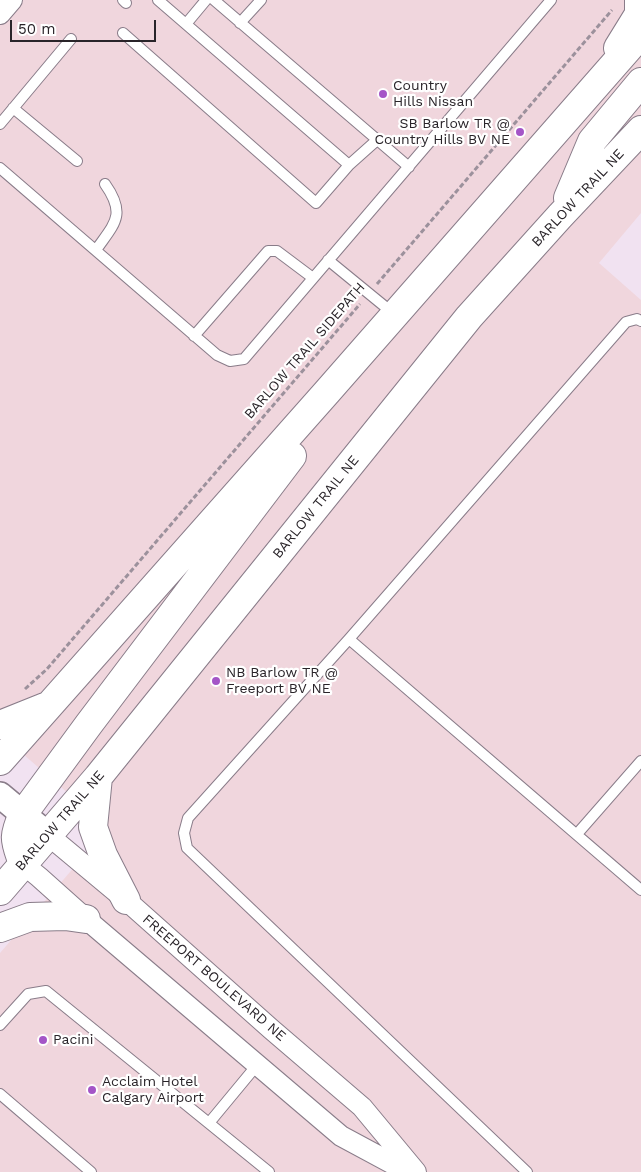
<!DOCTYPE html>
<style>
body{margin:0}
#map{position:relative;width:641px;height:1172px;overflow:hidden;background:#f1e2f1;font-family:"Work Sans",sans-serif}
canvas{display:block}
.scale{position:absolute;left:10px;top:20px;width:146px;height:22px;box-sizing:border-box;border:2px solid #292429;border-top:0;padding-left:6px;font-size:15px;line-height:18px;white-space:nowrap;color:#292429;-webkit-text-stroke:4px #fff;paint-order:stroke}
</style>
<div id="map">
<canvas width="641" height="1172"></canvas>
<div class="scale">50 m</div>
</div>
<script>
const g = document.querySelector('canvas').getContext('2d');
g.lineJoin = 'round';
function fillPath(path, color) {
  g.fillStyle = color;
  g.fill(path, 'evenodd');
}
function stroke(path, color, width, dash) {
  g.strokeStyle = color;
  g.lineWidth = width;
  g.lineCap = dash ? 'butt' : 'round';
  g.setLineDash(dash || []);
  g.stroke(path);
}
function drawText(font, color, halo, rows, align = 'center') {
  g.font = font + ' "Work Sans",sans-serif';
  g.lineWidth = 4.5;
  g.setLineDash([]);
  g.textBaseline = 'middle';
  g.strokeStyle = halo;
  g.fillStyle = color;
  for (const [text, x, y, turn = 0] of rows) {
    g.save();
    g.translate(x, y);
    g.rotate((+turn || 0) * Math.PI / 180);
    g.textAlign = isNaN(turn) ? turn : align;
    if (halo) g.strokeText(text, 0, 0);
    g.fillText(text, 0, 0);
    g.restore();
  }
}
fillPath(new Path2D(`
 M0,0H641V213L599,263L641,300V1172H0V953L108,828L0,734Z`), '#f0d6dd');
const service = new Path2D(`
 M123,0L126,3
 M214,0L409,167
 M240,23L261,0
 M186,24L206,0
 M123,33L316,203L349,165L158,0
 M13,108L77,161
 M0,124L71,39
 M349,165L377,140
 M0,168L217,355L230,361L244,359L551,0
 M96,250C114,224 127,215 105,184
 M328,260L394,314
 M194,336L268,251H277L313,278
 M349,639L641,890
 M577,834L641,761
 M0,1025L28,994L46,991L269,1172
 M0,1094L91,1172
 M209,1123L257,1065
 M527,1172L187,848L184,833L188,818L349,639L626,322L637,319L641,321`);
const minor = new Path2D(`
 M0,14L12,0
 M48,835L126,900L271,1029L362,1107L416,1172
 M23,864L39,877L86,919L341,1136L408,1172`);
const tertiary = new Path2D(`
 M0,795L48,835`);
const secondary = new Path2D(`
 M618,48L639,14V0
 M568,198L592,141L641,82
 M0,725L45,707
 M0,761L327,392L641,34
 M98,777L93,827L103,855L126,900
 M23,864C15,840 12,839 23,814L89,724L292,456
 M0,891L98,777L469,317L560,216L641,130
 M0,928L30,917L65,916L86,919`);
stroke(service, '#897c89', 12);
stroke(minor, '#897c89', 22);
stroke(tertiary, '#897c89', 28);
stroke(secondary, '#897c89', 30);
stroke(new Path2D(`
 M377,284L612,10
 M25,689L47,669L360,304`), '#9c919c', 3, [5, 2.5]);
stroke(service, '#fff', 10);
stroke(minor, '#fff', 20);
stroke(tertiary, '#fff', 25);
stroke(secondary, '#fff', 28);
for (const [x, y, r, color] of [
 [383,94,5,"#a455c7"],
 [520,132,5,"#a455c7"],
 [216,681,5,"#a455c7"],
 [43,1040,5,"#a455c7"],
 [92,1090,5,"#a455c7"]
]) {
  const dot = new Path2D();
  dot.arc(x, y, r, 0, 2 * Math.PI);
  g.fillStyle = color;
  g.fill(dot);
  stroke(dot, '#fff', 2);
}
drawText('14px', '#292429', '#fff', [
 ["Country",393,86],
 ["Hills Nissan",393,102],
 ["SB Barlow TR @",510,124,"right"],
 ["Country Hills BV NE",510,140,"right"],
 ["NB Barlow TR @",226,673],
 ["Freeport BV NE",226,689],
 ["Pacini",53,1040],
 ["Acclaim Hotel",102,1082],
 ["Calgary Airport",102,1098]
], 'left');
drawText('14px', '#292429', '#fff', [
 ["BARLOW TRAIL NE",578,198,-47],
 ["BARLOW TRAIL SIDEPATH",305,351,-49],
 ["BARLOW TRAIL NE",316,507,-51],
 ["BARLOW TRAIL NE",60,821,-49],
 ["FREEPORT BOULEVARD NE",214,978,41]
]);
</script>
